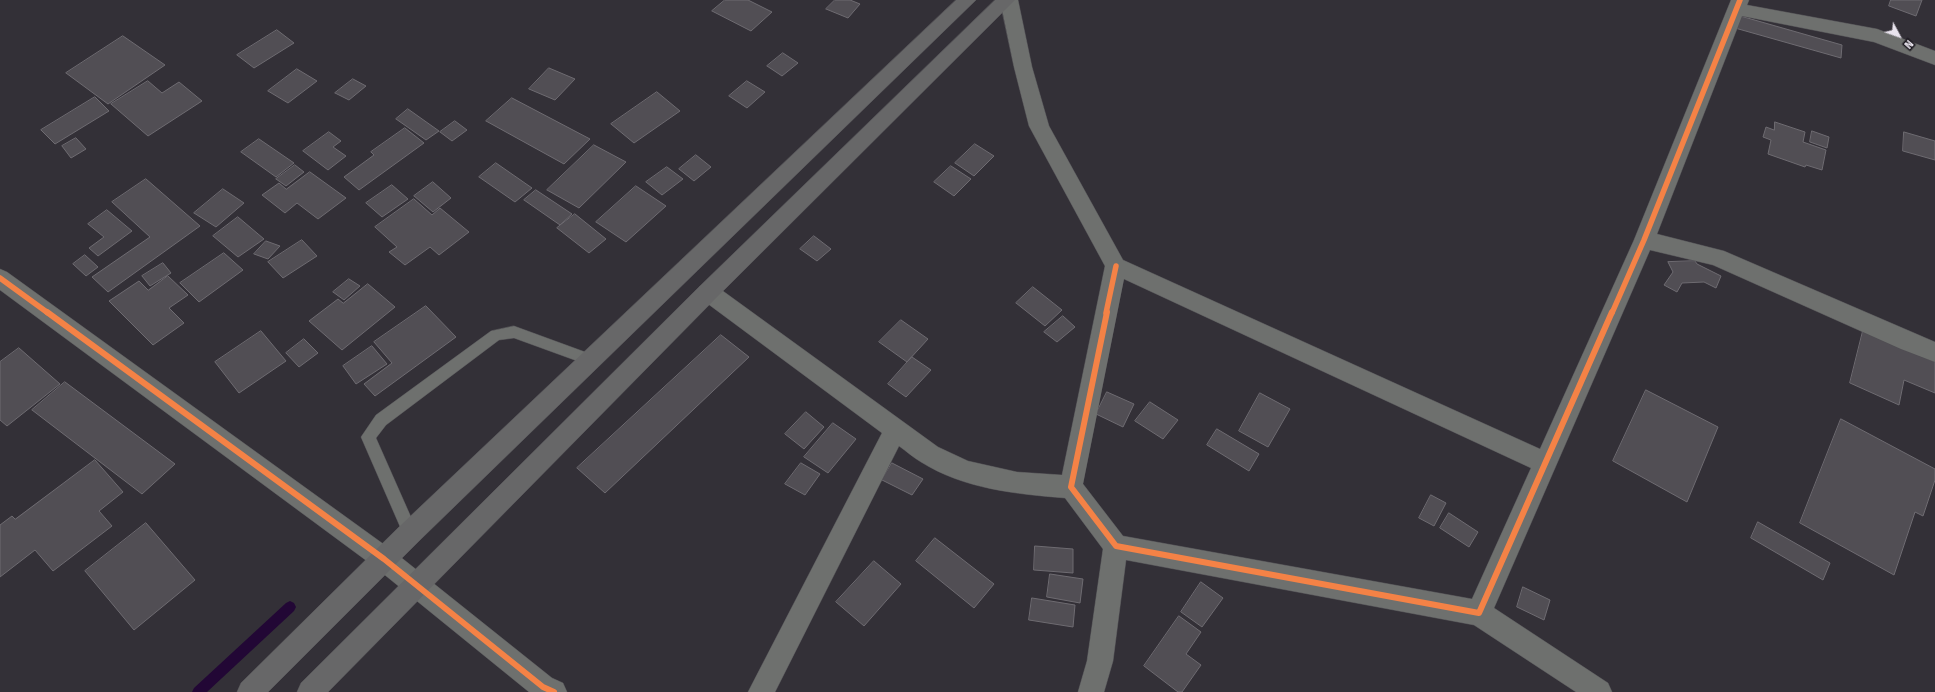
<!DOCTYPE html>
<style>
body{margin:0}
#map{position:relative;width:1935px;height:692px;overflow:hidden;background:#333037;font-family:"Fira Sans",sans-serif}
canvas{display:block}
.north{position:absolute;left:1879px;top:16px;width:40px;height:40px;-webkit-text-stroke:3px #19161d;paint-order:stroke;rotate:131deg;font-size:11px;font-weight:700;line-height:16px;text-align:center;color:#e9e4ee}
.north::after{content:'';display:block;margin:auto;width:14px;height:18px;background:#e9e4ee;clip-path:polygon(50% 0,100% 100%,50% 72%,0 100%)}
</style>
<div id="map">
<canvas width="1935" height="692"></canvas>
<div class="north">N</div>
</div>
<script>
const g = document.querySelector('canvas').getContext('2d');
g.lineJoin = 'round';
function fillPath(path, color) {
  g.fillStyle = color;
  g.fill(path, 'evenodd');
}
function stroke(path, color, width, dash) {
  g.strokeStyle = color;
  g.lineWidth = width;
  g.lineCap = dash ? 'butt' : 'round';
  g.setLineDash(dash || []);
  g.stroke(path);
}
fillPath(new Path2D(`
 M290,601L294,603L296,607L294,611L207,692H192L194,688L286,603Z`), '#220735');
const building = new Path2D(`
 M725,0H748L772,12L751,31L712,11Z
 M835,0H850L860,4L848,18L826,9Z
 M1891,0H1922L1916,16L1889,6Z
 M1737,15L1842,45L1841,58L1735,28Z
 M277,30L294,43L254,68L237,55Z
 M123,36L165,65L108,104L66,73Z
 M783,53L798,63L782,76L767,66Z
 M549,68L575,79L555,100L529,89Z
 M297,69L317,81L288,103L268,91Z
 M353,79L366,86L349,100L335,93Z
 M148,81L162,93L179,82L202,101L148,136L111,104Z
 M747,81L765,92L747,108L729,96Z
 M657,92L680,111L634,143L611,124Z
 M95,97L109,111L55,144L41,130Z
 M512,98L590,139L564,164L486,121Z
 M408,109L439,131L426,140L396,119Z
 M455,121L467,130L452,141L440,132Z
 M1775,122L1805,132L1803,142L1826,150L1822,170L1806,165L1805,167L1768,154L1771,140L1763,137L1766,127L1774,130Z
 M405,128L424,143L359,190L344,177L374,155L371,152Z
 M1812,131L1829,137L1827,148L1810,142Z
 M329,132L341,141L333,147L346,156L328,170L303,151Z
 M1904,132L1935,141V160L1903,151Z
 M76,138L86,149L71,158L62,146Z
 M259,139L294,163L276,177L241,152Z
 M975,144L994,156L974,176L955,163Z
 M594,145L626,162L579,208L547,190Z
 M696,155L711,167L694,181L679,169Z
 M496,163L532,188L515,202L479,177Z
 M295,165L304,172L286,186L276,179Z
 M951,166L971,179L954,196L934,182Z
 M667,167L683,179L662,195L646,182Z
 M310,172L346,198L318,219L297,203L285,213L262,195L279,183L286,189Z
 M146,179L200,226L108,292L92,277L150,237L112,202Z
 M433,182L451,198L433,212L414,196Z
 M392,185L408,199L382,217L366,203Z
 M636,186L666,206L626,242L596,222Z
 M223,189L244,203L216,227L194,213Z
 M536,190L572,214L560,225L524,200Z
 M414,199L432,215L440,208L469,232L439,255L430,247L405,265L389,252L397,247L375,227Z
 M107,210L132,231L98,256L89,248L104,237L88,224Z
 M575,214L606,239L589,253L557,228Z
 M238,217L264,239L238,257L213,236Z
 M814,236L831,249L817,261L800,249Z
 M302,240L317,256L283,278L268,262Z
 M266,241L280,246L268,259L254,254Z
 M224,253L243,270L199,302L180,283Z
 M85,255L98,267L86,276L73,264Z
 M1695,261L1697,264L1721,276L1716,288L1704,282L1682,283L1677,292L1664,285L1673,272L1668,262Z
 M163,263L171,273L150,286L142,276Z
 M168,276L188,295L169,308L184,323L153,345L109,301L139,281L148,290Z
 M349,279L360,286L344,300L333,292Z
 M368,284L395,307L342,350L309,321L338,299L343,303Z
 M1033,287L1062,310L1045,326L1016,303Z
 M426,306L456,337L375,396L364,384L392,363L374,342Z
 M1063,316L1075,327L1057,342L1044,332Z
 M901,320L928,339L907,362L879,342Z
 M261,331L286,361L239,393L215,362Z
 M1863,331L1935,362V393L1904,380L1899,405L1850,383Z
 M721,335L749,357L605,493L577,468Z
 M304,339L318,353L299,367L286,353Z
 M372,346L387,364L356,384L343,366Z
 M19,348L60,384L7,426L0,420V362Z
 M912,357L931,370L906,397L888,384Z
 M65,382L175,464L142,494L32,410Z
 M1646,390L1718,427L1687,502L1613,461Z
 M1107,392L1134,404L1123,427L1096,414Z
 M1260,393L1290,409L1268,447L1239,431Z
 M1150,402L1178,420L1163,439L1135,421Z
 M806,412L824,427L804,449L785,434Z
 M1841,419L1935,469V480L1923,516L1915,512L1894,575L1800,523Z
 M833,423L856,439L828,473L804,457Z
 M1217,429L1259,454L1249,471L1207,445Z
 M95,460L123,492L99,511L112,526L53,571L35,550L0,577V525L12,516L15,519Z
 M801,463L820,474L805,495L785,484Z
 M892,463L923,479L912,495L882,480Z
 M1431,495L1446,503L1434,526L1419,518Z
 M1449,513L1478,532L1469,547L1440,528Z
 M1758,522L1830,563L1823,580L1751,538Z
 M146,523L195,580L134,630L85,571Z
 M935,538L994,584L974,608L916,561Z
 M1035,546L1073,549V573L1034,570Z
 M874,561L901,584L864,626L836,602Z
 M1050,574L1083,579L1080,603L1047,597Z
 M1201,582L1223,598L1202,627L1181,612Z
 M1523,587L1550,600L1544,620L1517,607Z
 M1032,598L1075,605L1073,627L1029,620Z
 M1179,616L1201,632L1186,654L1201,665L1182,692H1178L1144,666Z`);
fillPath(building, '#514e54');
stroke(building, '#6e6b71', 1);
const lane = new Path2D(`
 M514,326L596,356L598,360L596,364L591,366L514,338L499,340L386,425L376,438L418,533L415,538L410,540L405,538L361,437L376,415L491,331Z`);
const street = new Path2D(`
 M1000,0H1018L1032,67L1049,126L1123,260L1540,449L1634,240L1731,0H1749L1747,5L1877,29L1935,51V65L1874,42L1742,16L1657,234L1724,251L1935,342V362L1901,349L1713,265L1650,250L1494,608L1608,683L1612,692H1576L1474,625L1126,560L1113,661L1104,692H1078L1087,661L1103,549L1065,498C1016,494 964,489 921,462C914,458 906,451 899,446L775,692H748L882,433L700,298L697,292L700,286L708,283L716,286L938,447L968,461L1017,472L1062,475L1105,266L1029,126L1014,67ZM1124,279L1531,468L1472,599L1123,536L1083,484Z
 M0,269L7,272L393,551L552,678L563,683L567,692H529L375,567L0,290Z`);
const primary = new Path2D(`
 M956,0H976L419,541L268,692H237L241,683L401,525Z
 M995,0H1015L716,298L328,692H297L301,683L700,286Z`);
stroke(lane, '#504e53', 1);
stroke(street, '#504e53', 1);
stroke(primary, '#504e53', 1);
fillPath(lane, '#6e706e');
fillPath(street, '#6e706e');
fillPath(primary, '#676768');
stroke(new Path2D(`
 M0,278L48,313
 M1106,313L1116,266
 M1612,313L1644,240L1740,0`), '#f48246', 5.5);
stroke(new Path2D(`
 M47,312L384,559L543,687L554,692
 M1107,312L1071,487L1116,546L1479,613L1612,312`), '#f48246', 6);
</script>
